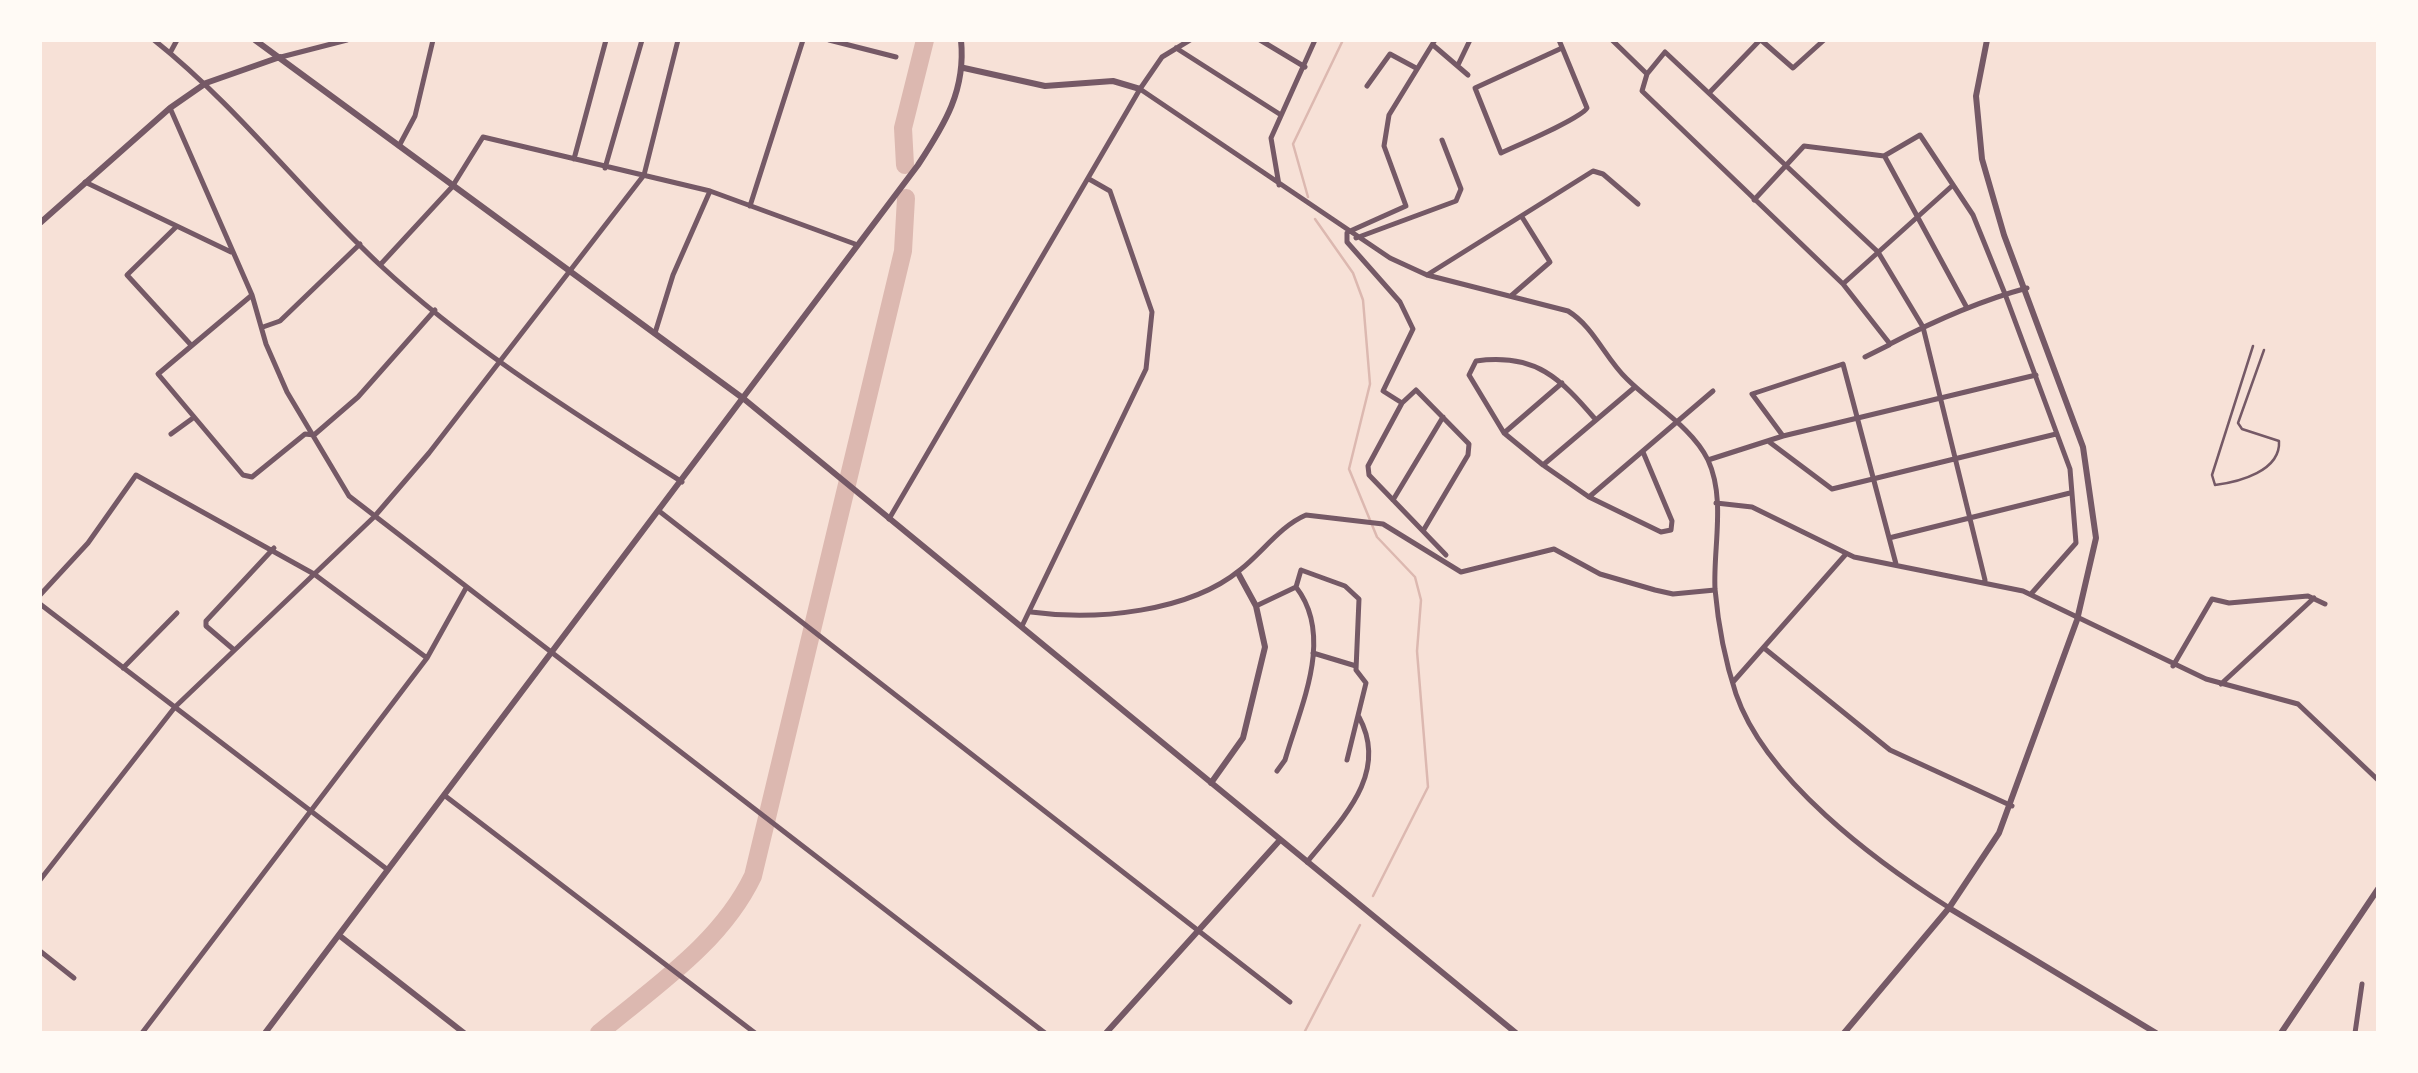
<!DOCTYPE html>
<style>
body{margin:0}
#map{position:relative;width:2418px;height:1073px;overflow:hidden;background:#f7e1d7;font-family:"Noto Sans",sans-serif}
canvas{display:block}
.frame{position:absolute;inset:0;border:42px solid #fffaf5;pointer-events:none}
</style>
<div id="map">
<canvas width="2418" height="1073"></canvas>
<div class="frame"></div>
</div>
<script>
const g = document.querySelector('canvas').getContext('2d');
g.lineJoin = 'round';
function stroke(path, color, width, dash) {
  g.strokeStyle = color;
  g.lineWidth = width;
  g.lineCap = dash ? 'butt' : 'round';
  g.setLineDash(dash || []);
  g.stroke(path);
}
stroke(new Path2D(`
 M1308,197L1293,144L1343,40
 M1315,219L1353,273L1363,300L1370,384L1349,469L1377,537L1415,577L1421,600L1417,651L1428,787L1373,896
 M1304,1033L1360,925`), '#dcb8b0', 2.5);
stroke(new Path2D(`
 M905,165L903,128L925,40
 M599,1033C655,986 721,943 753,876L903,251L906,198`), '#dcb8b0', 18);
stroke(new Path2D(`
 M2253,346L2212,475L2215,485C2239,482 2281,471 2279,441L2242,429L2238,423L2264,350`), '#755966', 2.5);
stroke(new Path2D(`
 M154,40C238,107 302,192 380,265C470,349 579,416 682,482
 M829,40L896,57
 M1260,40L1305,67
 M1559,40L1587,108C1580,119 1518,145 1501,153L1475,88L1562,48
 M1612,40L1647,74
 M1761,40L1793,68L1824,40
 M1433,45L1468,75
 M1176,48L1281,115
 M170,53L177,40
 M281,57L347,40
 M1458,65L1470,40
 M1367,86L1390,54L1416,68
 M1140,89L1390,258L1427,275L1568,311C1594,327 1605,358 1627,379C1653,405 1692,427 1708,460C1726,499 1713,548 1715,589C1718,623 1725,661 1736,694C1765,779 1875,861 1948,907
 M1710,92L1760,40
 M170,108L252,295L266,344L287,392L349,496L1045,1033
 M399,146L415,116L433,40
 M1885,157L1967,308
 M574,159L606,40
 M605,168L642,40
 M85,182L231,252
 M1279,185L1271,138L1315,40
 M1754,200L1804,146L1884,156L1920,135L1973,215L2005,294L2070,469L2076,543L2031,594
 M750,206L803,40
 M176,227L127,275L191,345
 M1348,232L1406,206L1384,146L1389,115L1435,40
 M1347,233V242L1400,302L1413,329L1383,391L1402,403L1416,390L1469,444L1468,455L1423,531
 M1356,238L1456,201L1461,189L1442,140
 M380,265L452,187L483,137L710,191L855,244
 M1427,275L1593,171L1603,174L1638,204
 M1844,283L1953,185
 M252,295L158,374L243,475L252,477L305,434L314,435L358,397L435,310
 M1512,295L1550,262L1522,217
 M263,327L280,321L360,244
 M655,333L673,275L710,191
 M1865,357L1889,345
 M1635,387L1543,465L1589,497L1713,391
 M1402,403L1368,466L1369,475L1446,555
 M1504,433L1562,383
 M171,434L193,418
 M1783,436L1752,394L1843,364L1896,564
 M1768,441L1832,489L2056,434
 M1708,460L1783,436L2036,375
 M1543,465L1504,433L1469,375L1476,361C1536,353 1560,378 1596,420
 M1589,497L1661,532L1671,530L1672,521L1643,452
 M1393,500L1443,417
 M1716,503L1752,507L1854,557L2023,591L2206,679L2298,704L2378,780
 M659,511L1290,1002
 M889,519L1140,89L1162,57L1190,40
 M1889,538L2070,493
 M1985,580L1923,327L1878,252L1665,52L1647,74L1642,91L1843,284L1890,344C1934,321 1979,301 2027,288
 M40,595L88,543L136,475L314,574L427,658
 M40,604L388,870
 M1256,606L1296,587L1301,570L1345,586L1359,599L1356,670L1366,683L1347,760
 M1031,612C1096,621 1189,612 1240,570C1262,553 1280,526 1306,515L1383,524L1461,572L1554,549L1600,574L1655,590L1673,594L1715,590
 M1022,626L1146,369L1152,312L1110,191L1089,179
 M1764,648L1890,750L2012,806
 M233,649L206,626V621L274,548
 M1313,653L1356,666
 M2173,666L2212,599L2229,603L2308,596L2325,604
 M123,668L177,613
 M1733,682L1846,554
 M2221,684L2314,598
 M1277,771L1285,760C1300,707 1335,637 1296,587
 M444,795L755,1033
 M1307,862C1341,820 1390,774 1359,717
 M40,880L175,707L374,517L429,453L644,175L678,40
 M40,951L74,978
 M142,1033L427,658L466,588
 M2355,1033L2362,984`), '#755966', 5);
stroke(new Path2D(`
 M255,40L744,399L1516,1033
 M964,68L1045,86L1113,81L1140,89
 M40,223L170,108L206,83L280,57
 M1211,783L1243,738L1265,647L1256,606L1238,573
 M1949,908L2156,1033
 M340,936L464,1033
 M265,1033L918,165C945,124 966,90 961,40
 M1106,1033L1280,840
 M1844,1033L1949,908L1999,833L2077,620L2096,538L2083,447L2004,235L1982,159L1976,96L1987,40
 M2281,1033L2378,889`), '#755966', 6);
</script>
